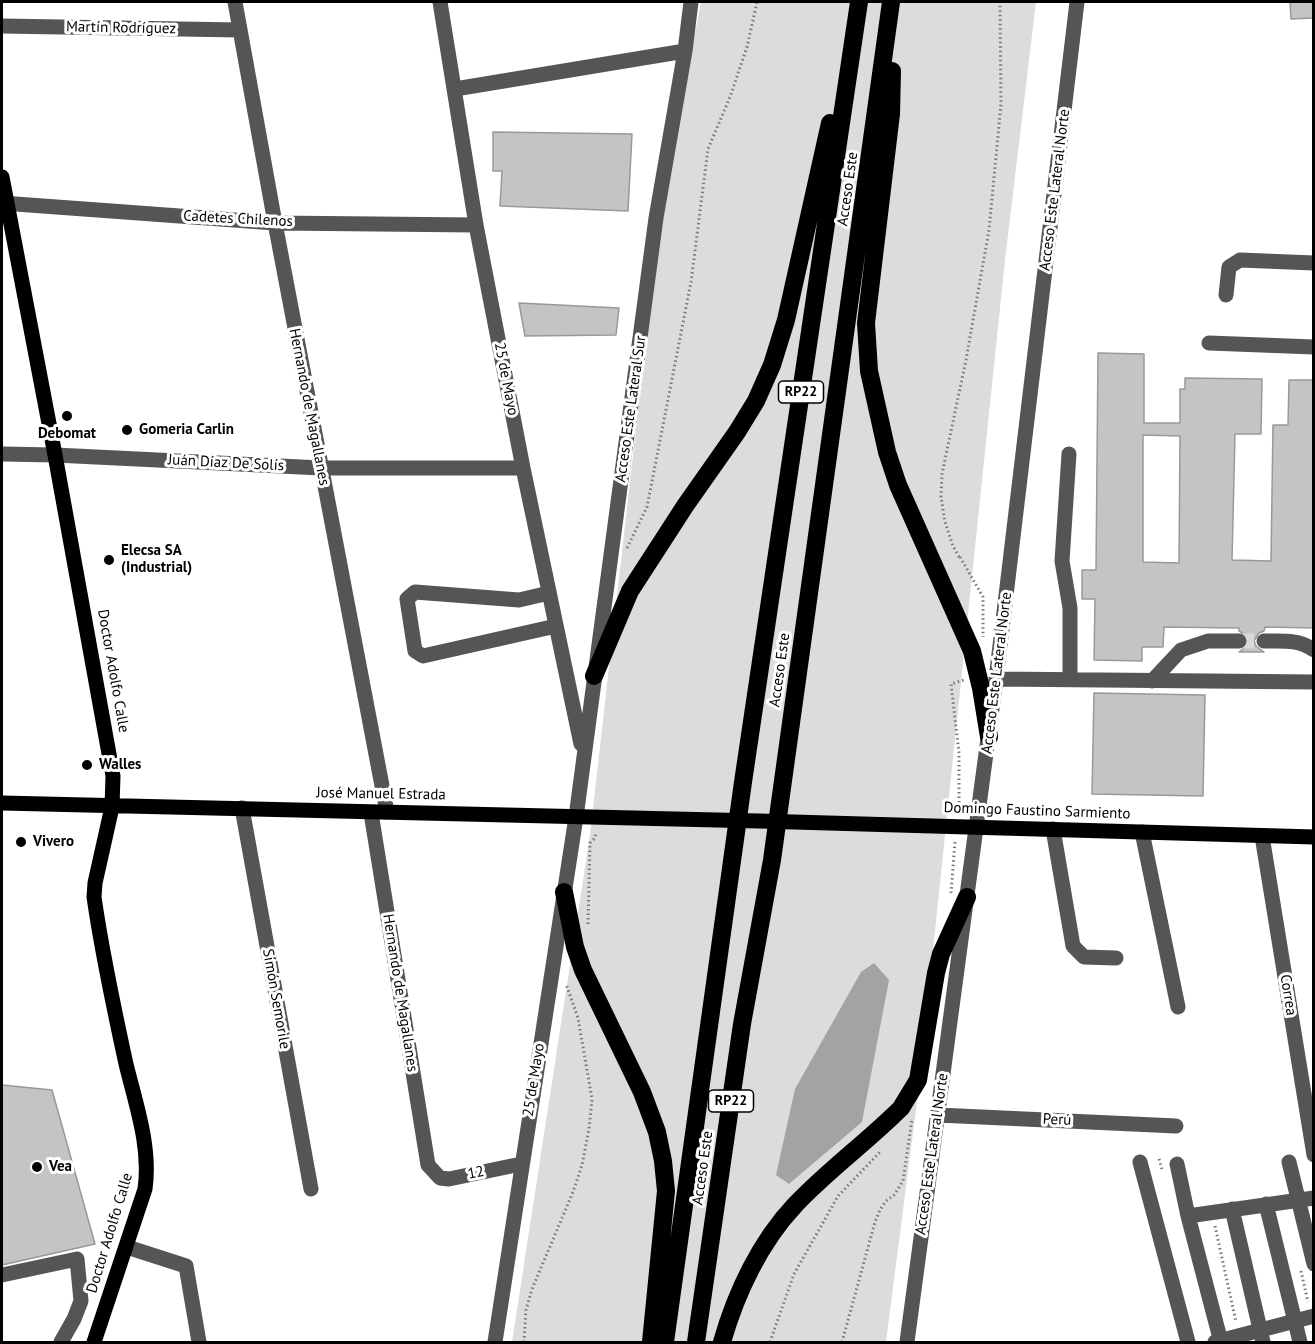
<!DOCTYPE html>
<meta charset="utf-8">
<style>
body{margin:0}
#map{position:relative;width:1315px;height:1344px;overflow:hidden;background:#fff;font-family:"PT Sans",sans-serif}
canvas{display:block}
.frame{position:absolute;inset:0;border:3px solid #000;pointer-events:none}
</style>
<div id="map">
<canvas width="1315" height="1344"></canvas>
<div class="frame"></div>
</div>
<script>
const g = document.querySelector('canvas').getContext('2d');
g.lineJoin = 'round';
function fillPath(path, color) {
  g.fillStyle = color;
  g.fill(path, 'evenodd');
}
function stroke(path, color, width, dash) {
  g.strokeStyle = color;
  g.lineWidth = width;
  g.lineCap = dash ? 'butt' : 'round';
  g.setLineDash(dash || []);
  g.stroke(path);
}
function drawText(font, color, halo, rows, align = 'center') {
  g.font = font + ' "PT Sans",sans-serif';
  g.lineWidth = 6;
  g.setLineDash([]);
  g.textBaseline = 'middle';
  g.strokeStyle = halo;
  g.fillStyle = color;
  for (const [text, x, y, turn = 0] of rows) {
    g.save();
    g.translate(x, y);
    g.rotate((+turn || 0) * Math.PI / 180);
    g.textAlign = isNaN(turn) ? turn : align;
    if (halo) g.strokeText(text, 0, 0);
    g.fillText(text, 0, 0);
    g.restore();
  }
}
fillPath(new Path2D(`
 M701,2H1036L1005,260L918,1094L886,1342H512L590,835L660,216Z`), '#dcdcdc');
fillPath(new Path2D(`
 M874,963L889,980L862,1122L789,1184L776,1175L795,1089L861,972Z`), '#a3a3a3');
const building = new Path2D(`
 M1290,2H1314V18L1291,19Z
 M493,132L632,134L628,211L500,206L502,171H493Z
 M519,303L619,308L616,335L525,336Z
 M1098,353L1144,354V423H1180V389H1185V378L1262,379L1261,434H1235L1232,560L1271,561L1273,425H1288L1289,380H1314V628L1265,627L1264,631L1259,633L1254,641L1256,646L1264,652H1239L1247,646L1249,642L1247,636L1239,631V628L1164,627L1163,647H1142V661L1094,660L1095,599H1082V570H1096ZM1143,435L1180,436L1179,563L1143,562Z
 M1094,693L1205,695L1203,796L1092,794Z
 M2,1085L52,1090L95,1244L2,1265Z`);
fillPath(building, '#c4c4c4');
stroke(building, '#999', 1.5);
stroke(new Path2D(`
 M1239,641H1264`), '#d9d9d9', 15, [15, 8]);
stroke(new Path2D(`
 M627,548L647,507L691,282L708,149L730,97L747,47L757,2
 M959,557L953,546L945,522L941,497L942,474L966,360L989,230L1001,104L1000,2
 M960,557L983,597V637
 M959,807V753L951,684L964,680
 M951,893L955,842
 M588,924L590,843L595,838L596,832
 M1159,1159L1162,1169
 M1215,1226L1236,1322
 M1301,1271L1308,1302
 M524,1342L526,1310L532,1289L573,1192L582,1165L589,1129L592,1099L578,1018L566,984
 M770,1342L794,1274L838,1196L880,1152
 M842,1342L875,1222L880,1210L886,1201L894,1195L903,1181L912,1119`), '#777', 3, [1.5, 3]);
stroke(new Path2D(`
 M235,2L275,223L387,812
 M440,2L476,225L523,468L581,744
 M2,26L240,30
 M455,89L685,51
 M2,203L275,223L476,225
 M1226,295L1229,267L1240,260L1314,263
 M1209,343L1314,347
 M2,454L55,455L321,468H523
 M1069,454L1062,561L1070,608V679
 M549,593L519,600L415,592L407,599L415,651L423,656L556,626
 M1264,641C1282,641 1299,639 1314,650
 M996,679L1314,682
 M1152,681L1181,650L1208,641H1239
 M242,808L311,1189
 M371,813L428,1165L440,1178L449,1179L521,1164
 M1053,829L1073,946L1084,957L1116,958
 M1142,832L1178,1007
 M1262,836L1314,1155
 M938,1115L1176,1126
 M1140,1162L1188,1342
 M1289,1162L1314,1264
 M1177,1164L1188,1216
 M1266,1204L1300,1342
 M1232,1209L1263,1342
 M127,1247L186,1266L199,1342
 M2,1275L77,1259L81,1301L74,1319L61,1342
 M495,1342L576,817L656,218L685,51L691,2
 M907,1342L996,679L1077,2
 M1215,1342L1314,1316
 M1221,1342L1188,1216L1314,1198`), '#555', 15);
stroke(new Path2D(`
 M2,177L55,455L113,776L112,807L95,883L94,897C102,953 114,1009 126,1064C136,1105 151,1147 145,1189L94,1342
 M2,803L759,821L1314,837`), '#000', 15);
stroke(new Path2D(`
 M892,71L891,114L866,323L869,371L887,452L898,485L972,651L981,688L989,737
 M594,676L630,591L685,506L737,432L756,401L772,365L786,320L830,123
 M564,892L575,947L583,970L642,1092L657,1132L663,1161L666,1191L651,1342
 M665,1342L743,782L859,2
 M696,1342L742,1024L772,860L891,2
 M722,1342C736,1293 760,1242 795,1205C828,1170 867,1142 901,1108L918,1080L936,973L941,954L967,897`), '#000', 18);
for (const [x, y, r, color] of [
 [67,416,6,"#000"],
 [127,430,6,"#000"],
 [109,560,6,"#000"],
 [87,765,6,"#000"],
 [21,842,6,"#000"],
 [37,1167,6,"#000"]
]) {
  const dot = new Path2D();
  dot.arc(x, y, r, 0, 2 * Math.PI);
  g.fillStyle = color;
  g.fill(dot);
  stroke(dot, '#fff', 2);
}
for (const [x, y, w] of [
 [801,392,45],
 [731,1101,45]
]) {
  const box = new Path2D();
  box.roundRect(x - w / 2, y - 11, w, 22, 4.5);
  g.fillStyle = '#fff';
  g.fill(box);
  stroke(box, '#000', 1.5);
}
drawText('bold 14px', '#000', null, [
 ["RP22",801,392],
 ["RP22",731,1101]
]);
drawText('15px', '#000', '#fff', [
 ["Martín Rodríguez",121,28,1],
 ["Acceso Este",848,189,-82],
 ["Acceso Este Lateral Norte",1055,190,-83],
 ["Cadetes Chilenos",238,219,3],
 ["25 de Mayo",506,379,79],
 ["Hernando de Magallanes",309,407,79],
 ["Acceso Este Lateral Sur",631,409,-82],
 ["Juán Díaz De Solís",226,463,3],
 ["Acceso Este",780,670,-82],
 ["Doctor Adolfo Calle",113,671,80],
 ["Acceso Este Lateral Norte",997,673,-83],
 ["José Manuel Estrada",381,794,1],
 ["Domingo Faustino Sarmiento",1037,811,2],
 ["Hernando de Magallanes",400,993,81],
 ["Correa",1288,995,81],
 ["Simón Semorile",276,999,80],
 ["25 de Mayo",534,1080,-81],
 ["Perú",1057,1120,3],
 ["Acceso Este Lateral Norte",932,1154,-82],
 ["Acceso Este",703,1168,-82],
 ["12",476,1173,-11],
 ["Doctor Adolfo Calle",110,1233,-73]
]);
drawText('bold 15px', '#000', '#fff', [
 ["Gomeria Carlin",139,430],
 ["Debomat",67,434,"center"],
 ["Elecsa SA",121,551],
 ["(Industrial)",121,568],
 ["Walles",99,765],
 ["Vivero",33,842],
 ["Vea",49,1167]
], 'left');
</script>
